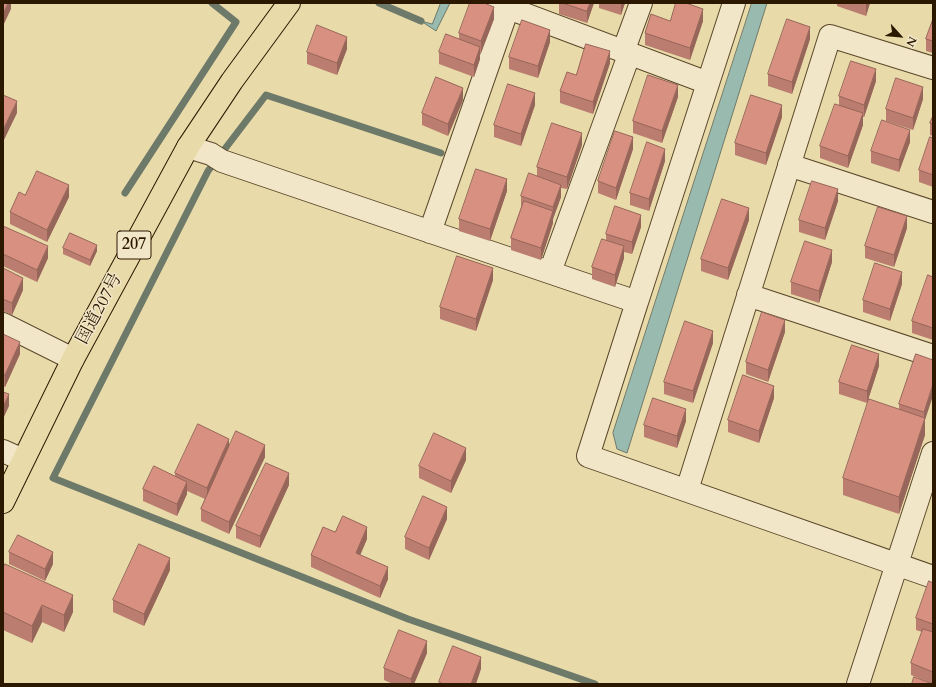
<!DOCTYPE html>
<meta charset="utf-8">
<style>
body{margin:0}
#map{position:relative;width:936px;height:687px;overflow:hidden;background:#e9daaa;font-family:Cardo,serif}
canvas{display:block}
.frame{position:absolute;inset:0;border:4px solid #2c1800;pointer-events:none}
.north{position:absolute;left:880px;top:16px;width:40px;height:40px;-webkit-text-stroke:3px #f1e7c8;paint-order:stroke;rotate:117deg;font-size:11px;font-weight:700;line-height:16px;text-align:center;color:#2c1800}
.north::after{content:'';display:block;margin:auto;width:14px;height:18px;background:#2c1800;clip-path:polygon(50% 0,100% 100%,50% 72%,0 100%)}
</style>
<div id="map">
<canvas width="936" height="687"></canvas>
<div class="frame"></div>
<div class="north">N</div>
</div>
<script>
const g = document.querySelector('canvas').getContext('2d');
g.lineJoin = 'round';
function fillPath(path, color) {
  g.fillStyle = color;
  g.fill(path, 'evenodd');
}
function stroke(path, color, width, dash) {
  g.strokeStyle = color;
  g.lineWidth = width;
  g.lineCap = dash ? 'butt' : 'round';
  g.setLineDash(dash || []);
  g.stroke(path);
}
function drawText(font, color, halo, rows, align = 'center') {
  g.font = font + ' Cardo,"Noto Serif JP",serif';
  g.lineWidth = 3;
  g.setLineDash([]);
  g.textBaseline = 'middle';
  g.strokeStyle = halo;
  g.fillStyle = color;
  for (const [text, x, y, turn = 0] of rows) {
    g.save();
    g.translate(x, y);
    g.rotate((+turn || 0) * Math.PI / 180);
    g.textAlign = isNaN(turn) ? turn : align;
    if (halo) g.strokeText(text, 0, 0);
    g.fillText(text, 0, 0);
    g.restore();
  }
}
const water = new Path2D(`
 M441,3H450L436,31L421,21L432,24Z
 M752,3H767L627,453L617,449L613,433Z`);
fillPath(water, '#99baaf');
stroke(water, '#6d7969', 1);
stroke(new Path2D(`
 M379,3L421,21
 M441,153L266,95L208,171L53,478L408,619L595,684
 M125,193L236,22L212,3`), '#6d7969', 7);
const street = new Path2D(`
 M495,3L708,83
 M623,52L641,3
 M188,147L211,154L222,161L637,302L588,456L933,577
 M789,165L933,212
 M430,232L508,8
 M550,272L629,55
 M748,295L933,356
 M637,302L734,3
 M3,324L73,359
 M3,451L23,460
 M687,490L830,36L933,68
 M858,684L933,453`);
const highway = new Path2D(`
 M3,502L73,359L188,147L232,81L289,3`);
stroke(street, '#5b482a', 24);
stroke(highway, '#2c1800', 24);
stroke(street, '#f1e7c8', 22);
stroke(highway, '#e9daaa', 22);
fillPath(new Path2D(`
 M559,3H594L587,23L559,14Z
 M599,3H625L621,15L599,8Z
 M837,3H870L866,16L837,6Z
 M494,19L481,53H480V59L474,77L439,64V52L459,39V33Z
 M933,19V53L926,51V39Z
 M670,21H703L690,60L645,45V33Z
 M810,39L792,94L768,86V74Z
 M550,42L538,78L509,69V57Z
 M347,49L337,75L307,64V52Z
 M610,63L593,114L560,103V91L576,75Z
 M876,81L864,117H863V125L848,168L820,158V146L839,105V96Z
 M678,97L662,143L633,133V121Z
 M923,99L913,130L886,121V109Z
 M463,100L448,136L422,125V113Z
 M535,105L521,146L494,137V125Z
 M933,116V136L930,135V123Z
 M782,117L766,165L735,155V143Z
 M933,138V187L919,182V170Z
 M910,142L899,172L871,163V151Z
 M582,145L567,189L561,188V197L553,219V223L541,260L511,250V238L521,208V196L537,176V167Z
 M633,149L616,200L598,193V181Z
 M665,161L649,211L630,205V193Z
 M507,191L490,241L459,231V219Z
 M25,195L69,197L47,242L10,224V212Z
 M838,201L825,240L799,232V220Z
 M749,220L728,280L701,271V259Z
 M3,226L48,258L37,282L3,266Z
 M641,227L632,254L624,252V258L615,287L592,279V267L606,240V234Z
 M907,228L894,267L865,258V246Z
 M63,248L97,251L90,266L63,254Z
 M832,262L819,303L791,294V282Z
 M3,268L23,290L12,315L3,311Z
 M933,277V340L912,333V321Z
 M493,280L476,331L440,319V307Z
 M902,284L890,321L863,312V300Z
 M785,332L768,382L746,374V362Z
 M3,334L20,354L5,387L3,386Z
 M713,343L693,403L664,394V382Z
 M916,354L925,420V435L899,514L843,495V478L899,409V404Z
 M879,366L867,403L839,394V382Z
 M774,398L759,443L728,432V420Z
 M686,421L677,448L644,437V425Z
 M229,447L265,457L229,534L201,521V509L205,499L187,491V494L177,516L143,501V489L175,476V473Z
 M466,460L451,493L419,478V466Z
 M289,485L260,548L236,538V526Z
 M447,519L429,560L405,549V537Z
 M335,532L367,539L360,555L388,579L380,598L311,567V555Z
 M9,552L53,564L45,581L9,564Z
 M3,569L73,612L64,632L42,622L32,643L3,630Z
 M170,570L144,626L113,612V600Z
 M933,583V684L911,675V663L922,632L916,630V618Z
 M427,653L414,684H393L384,680V668Z`), '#ba7d6f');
fillPath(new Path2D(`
 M8,3H11V9L3,26V14Z
 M590,3H594L587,23V11Z
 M621,3H625L621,15Z
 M866,3H870L866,16Z
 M494,7V19L481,53V41Z
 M703,9V21L690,60V48Z
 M810,27V39L792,94V82Z
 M550,30V42L538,78V66Z
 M347,37V49L337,75V63Z
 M480,47V59L474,77V65Z
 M610,51V63L593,114V102Z
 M876,69V81L864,117V105Z
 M678,85V97L662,143V131Z
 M923,87V99L913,130V118Z
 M463,88V100L448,136V124Z
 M535,93V105L521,146V134Z
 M17,101V113L3,142V130Z
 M782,105V117L766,165V153Z
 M863,113V125L848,168V156Z
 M910,130V142L899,172V160Z
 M582,133V145L567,189V177Z
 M633,137V149L616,200V188Z
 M665,149V161L649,211V199Z
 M507,179V191L490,241V229Z
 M69,185V197L47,242V230Z
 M561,185V197L553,219V207Z
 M838,189V201L825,240V228Z
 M749,208V220L728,280V268Z
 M553,211V223L541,260V248Z
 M641,215V227L632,254V242Z
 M907,216V228L894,267V255Z
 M97,245V251L90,266V260Z
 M48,246V258L37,282V270Z
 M624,246V258L615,287V275Z
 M832,250V262L819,303V291Z
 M493,268V280L476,331V319Z
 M902,272V284L890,321V309Z
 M23,278V290L12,315V303Z
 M785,320V332L768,382V370Z
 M713,331V343L693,403V391Z
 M20,342V354L5,387V375Z
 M879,354V366L867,403V391Z
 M933,384V396L925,420V435L899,514V497L924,422V412Z
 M774,386V398L759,443V431Z
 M9,394V406L3,419V407Z
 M686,409V421L677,448V436Z
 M229,439V451L207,500V488Z
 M265,445V457L229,534V522Z
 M466,448V460L451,493V481Z
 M289,473V485L260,548V536Z
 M187,482V494L177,516V504Z
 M447,507V519L429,560V548Z
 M367,527V539L356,565V553Z
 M53,552V564L45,581V569Z
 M170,558V570L144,626V614Z
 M388,567V579L380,598V586Z
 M73,595V612L64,632V615Z
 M42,605V622L32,643V626Z
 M427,641V653L414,684H411V679Z
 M481,657V669L476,684H471Z`), '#97665a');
const building = new Path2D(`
 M3,3H8L3,14Z
 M470,3H484L494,7L481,41L459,33Z
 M563,3H590L587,11Z
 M676,3H686L703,9L690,48L645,33L651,14L670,21Z
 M787,19L810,27L792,82L768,74Z
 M933,19V41L926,39Z
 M522,20L550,30L538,66L509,57Z
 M317,25L347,37L337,63L307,52Z
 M446,34L480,47L474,65L439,52Z
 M586,44L610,51L593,102L560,91L567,72L576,75Z
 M851,61L876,69L864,105L839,96Z
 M648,75L678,85L662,131L633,121Z
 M436,77L463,88L448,124L422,113Z
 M896,78L923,87L913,118L886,109Z
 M508,84L535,93L521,134L494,125Z
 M3,95L17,101L3,130Z
 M751,95L782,105L766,153L735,143Z
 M835,104L863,113L848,156L820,146Z
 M933,116V124L930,123Z
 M882,120L910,130L899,160L871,151Z
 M552,123L582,133L567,177L537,167Z
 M615,131L633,137L616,188L598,181Z
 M930,137L933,138V175L919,170Z
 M647,142L665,149L649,199L630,193Z
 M476,169L507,179L490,229L459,219Z
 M37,171L69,185L47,230L10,212L19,192L25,195Z
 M529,173L561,185L553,207L521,196Z
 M812,181L838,189L825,228L799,220Z
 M722,199L749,208L728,268L701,259Z
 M524,201L553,211L541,248L511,238Z
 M615,206L641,215L632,242L606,234Z
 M878,207L907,216L894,255L865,246Z
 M3,226L48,246L37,270L3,254Z
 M70,233L97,245L90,260L63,248Z
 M602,239L624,246L615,275L592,267Z
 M805,241L832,250L819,291L791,282Z
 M457,256L493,268L476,319L440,307Z
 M875,263L902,272L890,309L863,300Z
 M3,268L23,278L12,303L3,299Z
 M928,275L933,277V328L912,321Z
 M762,312L785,320L768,370L746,362Z
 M685,321L713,331L693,391L664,382Z
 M3,334L20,342L5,375L3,374Z
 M852,345L879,354L867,391L839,382Z
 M916,354L933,360V384L924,412L899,404Z
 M743,375L774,386L759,431L728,420Z
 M3,392L9,394L3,407Z
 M653,398L686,409L677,436L644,425Z
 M869,399L925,418L899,497L843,478Z
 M198,424L229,439L207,488L175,473Z
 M236,431L265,445L229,522L201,509Z
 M434,433L466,448L451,481L419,466Z
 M266,463L289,473L260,536L236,526Z
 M154,466L187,482L177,504L143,489Z
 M423,496L447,507L429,548L405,537Z
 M343,516L367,527L356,553L388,567L380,586L311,555L323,527L335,532Z
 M18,535L53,552L45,569L9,552Z
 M139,544L170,558L144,614L113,600Z
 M5,564L73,595L64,615L42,605L32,626L3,612V569Z
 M929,581L933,583V624L916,618Z
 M923,629L933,632V672L911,663Z
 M399,630L427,641L411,679L384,668Z
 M453,646L481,657L471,684H443L439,682Z
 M914,677L933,684H912Z`);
fillPath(building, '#d89181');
stroke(building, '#97665a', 1);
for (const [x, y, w] of [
 [134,245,34]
]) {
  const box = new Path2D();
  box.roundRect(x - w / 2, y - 14, w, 28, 3);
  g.fillStyle = '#f1e7c8';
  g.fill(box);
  stroke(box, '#2c1800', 1);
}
drawText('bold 16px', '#2c1800', null, [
 ["207",134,245]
]);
drawText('17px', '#2c1800', '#f1e7c8', [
 ["国道207号",100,309,-62]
]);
</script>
